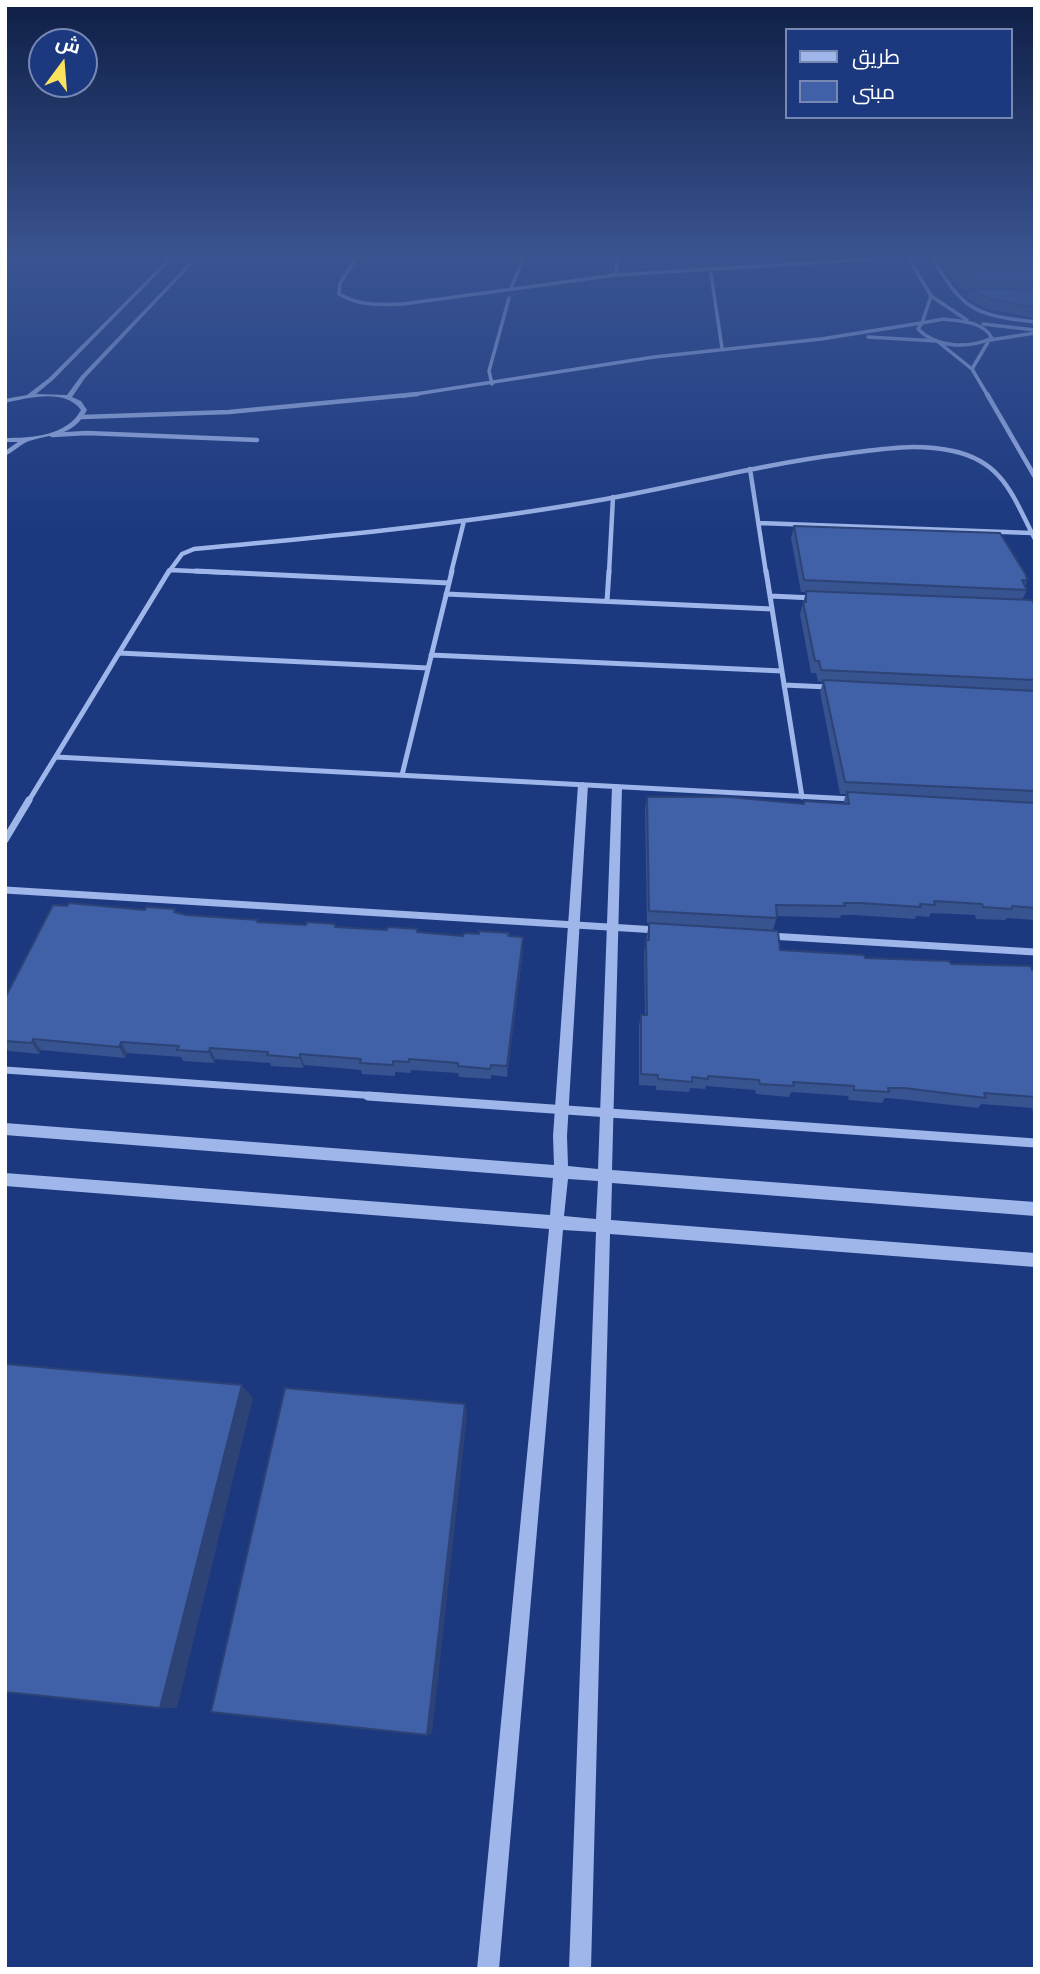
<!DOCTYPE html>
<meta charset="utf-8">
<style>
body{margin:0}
#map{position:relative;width:1040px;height:1974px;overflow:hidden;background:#1c3980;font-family:"DM Sans",Cairo,sans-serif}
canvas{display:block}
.frame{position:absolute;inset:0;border:7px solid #fff;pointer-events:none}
.legend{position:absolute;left:785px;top:28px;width:228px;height:91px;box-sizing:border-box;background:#1c3980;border:2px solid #7788b3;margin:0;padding:9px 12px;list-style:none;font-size:21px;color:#fff}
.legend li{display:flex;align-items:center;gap:14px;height:35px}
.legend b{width:35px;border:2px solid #7788b3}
.north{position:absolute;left:28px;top:28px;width:70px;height:70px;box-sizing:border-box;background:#1c3980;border:2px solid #7788b3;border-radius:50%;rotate:16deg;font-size:19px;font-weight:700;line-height:28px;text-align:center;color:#fff}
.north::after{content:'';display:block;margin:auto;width:24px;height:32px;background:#fae35c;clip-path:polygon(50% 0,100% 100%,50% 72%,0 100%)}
</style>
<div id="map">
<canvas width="1040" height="1974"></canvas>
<div class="frame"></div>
<ul class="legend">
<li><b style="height:9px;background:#9fb6ea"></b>طريق</li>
<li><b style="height:19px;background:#4060a8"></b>مبنى</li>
</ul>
<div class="north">ش</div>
</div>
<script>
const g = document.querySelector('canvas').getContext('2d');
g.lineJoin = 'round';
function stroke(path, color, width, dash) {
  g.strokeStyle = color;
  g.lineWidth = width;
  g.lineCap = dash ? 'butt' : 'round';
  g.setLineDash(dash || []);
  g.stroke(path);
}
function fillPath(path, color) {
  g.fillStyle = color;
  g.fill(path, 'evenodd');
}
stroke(new Path2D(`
 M356,259L340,283L339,294C359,306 380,305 403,304L616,275L874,259
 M491,259H523
 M909,259L931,296L967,320
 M933,259C964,311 975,315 1035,322
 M711,274L722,348
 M616,275L617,259
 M511,288L523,259
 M943,319C960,321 983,321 992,338C968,349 937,348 918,329L922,323Z
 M922,323L931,296
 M983,324L1035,330
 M868,337L937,341L972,369L988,396
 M990,340L1035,333
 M972,369L988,342
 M492,384L489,371L509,298
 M403,396L654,357L821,339L921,323`), '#9fb6ea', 3.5);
stroke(new Path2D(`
 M987,394L1035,477
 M82,417L229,412L418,394
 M52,435L87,433L257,440
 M750,469L766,573
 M759,523L1032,533
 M170,570L234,573
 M168,573L182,554L194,549C324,537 454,525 583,503C670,489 755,465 843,454C880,449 915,443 953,451C1004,462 1013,497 1035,539
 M451,573L464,521
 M609,573L613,497`), '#9fb6ea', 4.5);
stroke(new Path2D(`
 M196,571L449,583
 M766,571L802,797
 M446,594L772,609
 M770,596L814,598
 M607,601L609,571
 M119,653L428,668
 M431,655L782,671
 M784,685L828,687
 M56,757L852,799
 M402,775L452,571
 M28,802L169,571`), '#9fb6ea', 5);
stroke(new Path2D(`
 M5,840L29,800
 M5,890L657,930
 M770,936L1035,952
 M5,1070L392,1097`), '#9fb6ea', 7);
stroke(new Path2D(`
 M368,1096L1035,1143`), '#9fb6ea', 9);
fillPath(new Path2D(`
 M168,259H172L53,380L36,394L67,395L81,376L193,259H197L85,378L72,397L81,401L87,410C73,437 54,433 29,441C21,444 13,452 5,456V451L18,442H5V438C32,438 67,436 81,410C65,388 28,398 5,403V399L27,395L49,378Z
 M583,782L588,785L567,1136L568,1166L598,1169L612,787L617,784L622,787L612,1170L1035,1202V1216L612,1183L611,1220L1035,1253V1267L610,1234L591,1969H569L596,1232L563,1230L499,1969H477L549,1229L5,1186V1173L550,1215L553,1178L5,1135V1123L554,1165L553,1136L578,785ZM568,1179L598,1181L596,1219L564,1216Z`), '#9fb6ea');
fillPath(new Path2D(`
 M939,259H1035V318L986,309L967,298L970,289H959Z
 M794,526L1027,581L1025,586L1027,590L1022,600L1035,606V920L1007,918L1005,920L976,919L975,915L931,913L929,917L916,916L915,919L854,915H841L840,918L777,916L773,930L647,923L645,809L647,797L803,804L804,801L843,804L846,794H840L820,692L823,682L818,681L816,673H811L800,614L806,592H801L791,538Z
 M175,909L176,913L186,915L259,922L387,930L417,929L418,932L463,936L523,937V949L507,1077L491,1075V1079L459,1077L458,1073L411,1070V1073L395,1072V1076L362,1074L361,1070L304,1065L303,1068L271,1066L270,1063L215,1059L214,1063L183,1061L181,1057L127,1053L125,1058L41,1050L39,1054L9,1051L5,1047V998L145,910Z
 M649,923L780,950L865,958L1035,970V1113L1033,1112L1032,1108L981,1104L978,1108L898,1099L885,1098L882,1103L849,1100L848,1096L791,1092L789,1097L756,1094L755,1090L706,1086L705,1089L690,1088L689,1092L656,1090V1086L639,1085V1026L641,1015H645L644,952Z`), '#375390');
fillPath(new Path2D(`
 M523,937V949L507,1077V1066Z
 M33,1039L41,1050L39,1054L32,1043Z
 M121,1042L127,1053L125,1058L119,1047Z
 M210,1048L215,1059L214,1063L209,1052Z
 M300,1054L304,1065L303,1068L300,1058Z
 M242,1385L253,1398L177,1708H160Z
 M465,1404L467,1416L432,1734L427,1735Z`), '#2d4376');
const building = new Path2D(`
 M947,259H1035V282L961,280Z
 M970,288L1035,290V307L989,299Z
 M794,526L1000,533L1026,575L1027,581L1022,580L1027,590L804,580Z
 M806,591L1032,600L1035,606V680L821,670L819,661H815L803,602H806Z
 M823,680L1035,691V791L845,782Z
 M847,792L1035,803V908L1012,906V909L983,907L982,904L934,901L935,905L920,904L921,907L859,903H844L845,906L776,905L777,918L649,911L647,797H729L804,804V801L849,804Z
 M69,903L145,910L146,907L175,909L174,912L186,915L258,920L257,922L306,925L307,922L335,924V927L387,930L388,927L417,929V932L463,936L464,933L479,934V931L509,933L508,936L523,937L507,1066L491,1065L490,1069L458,1066V1063L409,1059V1062L393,1061V1065L360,1063L361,1059L300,1054V1058L267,1055L268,1052L210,1048L209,1052L177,1050L179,1046L121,1042L119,1047L33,1039L32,1043L5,1041V998L53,905L67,906Z
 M649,923L778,931L780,950L864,955L865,958L949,961L951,964L1031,966L1032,970H1035V1097L984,1093L986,1098L904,1088H888L889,1092L854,1090V1086L793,1082L794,1086L760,1084L759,1080L708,1076V1079L692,1077V1082L658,1079V1075L641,1074V1015H647L646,940H649Z
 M5,1364L242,1385L160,1708L5,1692Z
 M285,1388L465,1404L427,1735L211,1712Z`);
fillPath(building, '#4060a8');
stroke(building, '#2d4376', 2);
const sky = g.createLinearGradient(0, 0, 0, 535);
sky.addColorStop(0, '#0f1f46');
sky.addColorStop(0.48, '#3a5491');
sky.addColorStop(1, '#3a549100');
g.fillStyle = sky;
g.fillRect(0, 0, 1040, 535);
</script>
